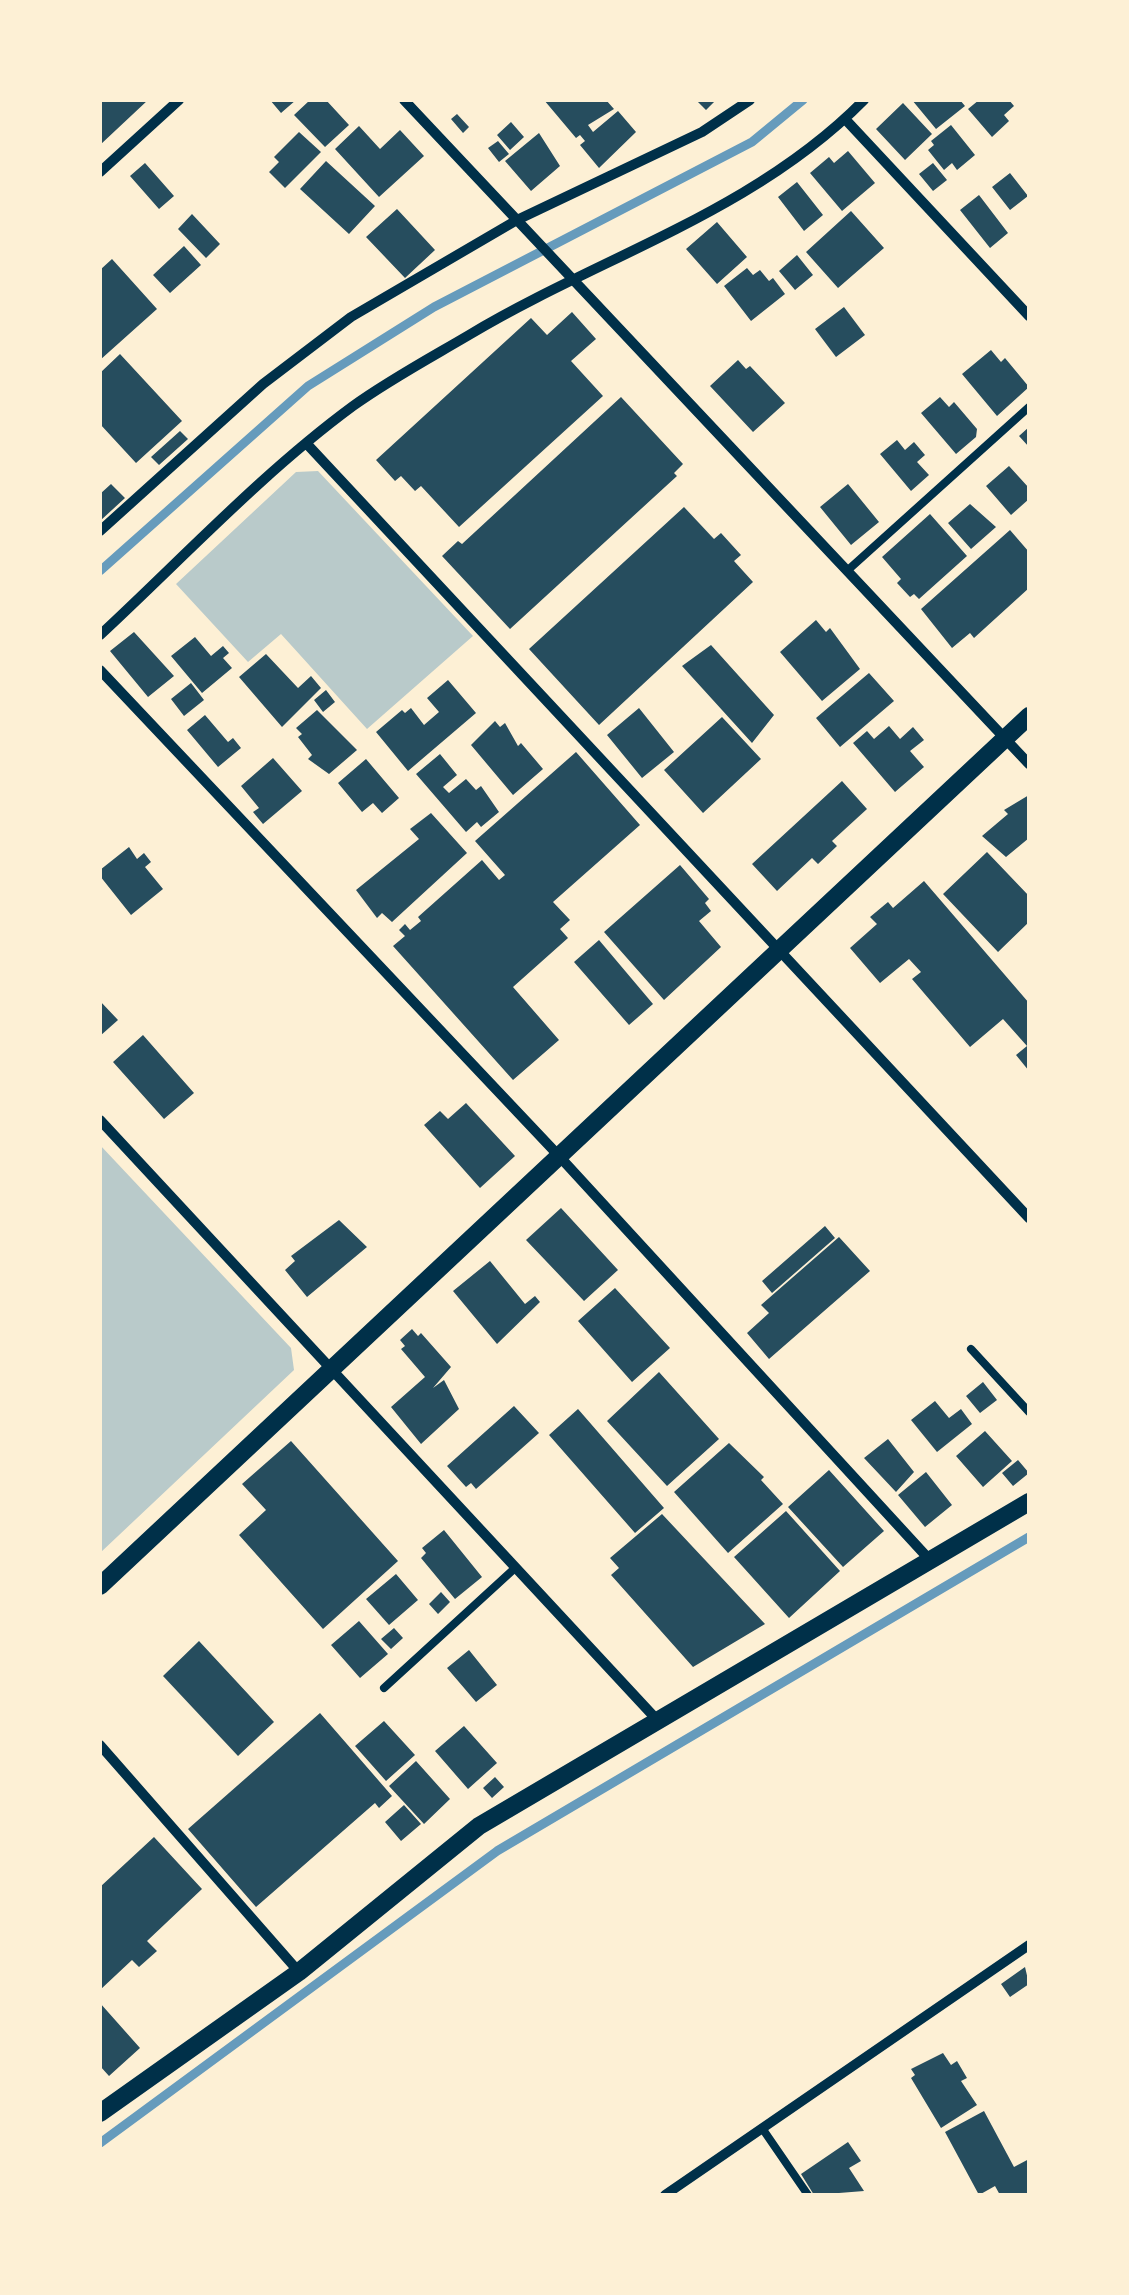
<!DOCTYPE html>
<style>
body{margin:0}
#map{position:relative;width:1129px;height:2295px;overflow:hidden;background:#fdf0d5;font-family:"Public Sans",sans-serif}
canvas{display:block}
.frame{position:absolute;inset:0;border:102px solid #fdf0d5;pointer-events:none}
</style>
<div id="map">
<canvas width="1129" height="2295"></canvas>
<div class="frame"></div>
</div>
<script>
const g = document.querySelector('canvas').getContext('2d');
g.lineJoin = 'round';
function fillPath(path, color) {
  g.fillStyle = color;
  g.fill(path, 'evenodd');
}
function stroke(path, color, width, dash) {
  g.strokeStyle = color;
  g.lineWidth = width;
  g.lineCap = dash ? 'butt' : 'round';
  g.setLineDash(dash || []);
  g.stroke(path);
}
fillPath(new Path2D(`
 M318,471L473,636L367,729L281,634L248,662L176,584L296,472Z
 M100,1145L291,1348L294,1370L100,1553Z`), '#b9caca');
stroke(new Path2D(`
 M100,571L308,386L434,307L752,142L803,100
 M100,2143L497,1851L1029,1537`), '#669bbc', 9);
fillPath(new Path2D(`
 M100,100H148L100,145Z
 M270,100H296L281,113Z
 M310,100H326L349,125L325,147L294,115Z
 M544,100H606L614,109L588,125L593,132L618,111L636,132L599,168L580,145L585,141L580,135L576,138Z
 M696,100H716L706,110Z
 M912,100H960L965,106L936,129Z
 M979,100H1009L1014,106L1004,115L1009,121L992,137L968,109Z
 M903,103L932,134L905,160L876,129Z
 M457,114L469,127L463,133L451,119Z
 M511,122L524,137L510,150L497,135Z
 M951,125L975,155L957,170L952,163L944,170L928,150L934,145L931,141Z
 M359,126L380,149L400,130L424,156L379,197L335,149Z
 M299,132L321,152L285,188L269,172L279,162L274,157Z
 M539,133L560,166L531,191L505,161Z
 M498,141L509,154L499,162L488,148Z
 M848,151L875,183L842,211L810,173L829,157L834,163Z
 M326,161L375,206L349,234L300,189Z
 M145,163L174,196L159,209L130,176Z
 M933,163L947,180L933,191L919,174Z
 M1010,173L1028,196L1010,210L992,187Z
 M797,182L823,215L804,231L778,197Z
 M979,195L1008,233L990,248L960,210Z
 M397,209L435,250L405,278L366,237Z
 M851,211L884,248L838,288L806,252Z
 M192,214L220,244L206,258L178,229Z
 M717,222L747,257L717,284L686,249Z
 M184,246L201,265L170,293L153,275Z
 M797,255L813,275L795,290L779,271Z
 M112,259L157,309L100,360V270Z
 M747,268L753,275L760,270L769,281L773,278L785,294L751,321L724,286Z
 M844,307L865,335L836,357L815,329Z
 M572,312L596,339L571,361L603,396L459,527L421,486L415,491L401,476L395,481L376,460L531,318L547,335Z
 M991,350L1001,362L1005,358L1029,387L997,416L962,374Z
 M120,354L182,421L136,463L100,424V373Z
 M738,360L746,369L750,366L785,403L753,432L710,386Z
 M621,397L683,464L674,473L677,476L510,629L442,556L458,541L462,544Z
 M940,397L949,407L954,402L977,429L976,437L956,454L921,413Z
 M1029,427V447L1019,436Z
 M180,431L188,439L159,465L151,457Z
 M897,440L905,450L914,442L925,455L917,462L929,475L911,491L880,454Z
 M1009,466L1029,488V499L1011,515L986,486Z
 M111,484L125,498L100,521V494Z
 M848,484L879,522L851,545L820,507Z
 M970,504L996,527L971,549L948,523Z
 M684,507L714,539L721,533L741,555L734,561L753,582L599,725L529,649Z
 M930,514L967,556L919,599L914,594L910,597L897,583L901,579L882,557Z
 M1010,530L1029,552V588L974,638L970,633L952,648L921,609Z
 M816,620L826,632L830,628L860,669L822,701L780,652Z
 M134,632L174,676L148,697L110,651Z
 M195,637L211,656L223,646L229,653L223,658L232,668L202,693L171,656Z
 M711,645L774,715L752,743L682,666Z
 M266,654L298,688L311,676L321,688L282,727L239,677Z
 M869,673L894,701L840,747L816,718Z
 M448,680L476,713L408,771L376,732L402,710L405,713L411,708L424,725L439,712L427,698Z
 M191,683L204,700L184,716L171,699Z
 M326,690L335,702L323,712L314,700Z
 M639,708L674,752L642,778L607,735Z
 M317,710L357,750L329,774L308,759L312,755L298,737L302,734L296,728Z
 M205,715L228,742L233,738L241,748L218,767L187,730Z
 M722,717L761,759L703,813L664,770Z
 M495,721L500,727L505,723L518,746L521,743L543,769L513,795L471,745Z
 M889,726L900,739L913,727L924,740L910,751L924,767L895,792L853,743L867,731L874,739Z
 M576,752L640,825L553,902L570,920L560,929L568,938L513,987L559,1040L513,1080L393,946L405,936L399,930L405,924L410,930L421,921L418,917L482,860L499,880L505,875L475,841Z
 M440,754L457,775L443,787L449,793L466,779L476,790L481,786L499,812L481,827L477,822L466,832L416,774Z
 M273,758L302,791L263,824L253,812L259,808L241,786Z
 M366,759L399,798L382,813L373,803L362,812L338,783Z
 M842,781L867,809L832,841L837,846L818,864L812,858L777,891L752,864Z
 M1029,795V838L1006,857L982,836L1008,814L1004,810Z
 M431,813L467,853L392,922L382,913L377,918L356,890L419,839L410,829Z
 M129,847L137,859L144,853L151,862L145,867L163,889L131,915L100,876V870Z
 M987,852L1029,896V922L998,952L943,894Z
 M680,865L709,899L705,903L711,911L699,921L721,947L664,1000L604,932Z
 M924,881L1029,1003V1071L1016,1055L1027,1046L1003,1019L970,1047L912,979L921,972L909,959L880,983L850,948L877,924L870,917L888,902L893,908Z
 M599,940L653,1004L629,1025L574,962Z
 M100,1001L118,1020L100,1036Z
 M143,1035L194,1093L164,1119L113,1062Z
 M466,1103L515,1156L480,1188L424,1125L440,1111L448,1119Z
 M561,1208L618,1270L584,1301L526,1240Z
 M339,1220L367,1247L307,1297L285,1270L295,1261L291,1256Z
 M825,1226L835,1238L772,1293L762,1281Z
 M839,1237L870,1271L769,1359L747,1333L769,1313L761,1305Z
 M490,1261L525,1304L535,1296L540,1302L497,1344L453,1291Z
 M615,1288L670,1348L632,1382L578,1321Z
 M412,1329L418,1336L421,1333L451,1367L433,1388L444,1380L459,1409L421,1444L391,1407L425,1377L401,1349L405,1346L400,1340Z
 M659,1372L719,1439L667,1486L607,1421Z
 M983,1382L997,1400L980,1413L966,1396Z
 M935,1401L949,1418L961,1409L972,1424L937,1452L911,1420Z
 M514,1406L539,1433L476,1489L471,1483L466,1487L447,1466Z
 M578,1409L664,1508L635,1533L549,1435Z
 M985,1431L1012,1461L983,1487L956,1456Z
 M888,1439L914,1472L896,1492L864,1458Z
 M291,1441L398,1561L323,1629L239,1535L266,1510L242,1484Z
 M729,1443L764,1477L761,1480L783,1504L728,1553L674,1492Z
 M1018,1460L1029,1473L1013,1486L1002,1473Z
 M829,1470L884,1531L843,1567L788,1507Z
 M926,1472L952,1505L925,1527L898,1495Z
 M786,1511L840,1571L789,1618L734,1557Z
 M662,1514L765,1624L693,1667L611,1575L619,1568L610,1558Z
 M444,1530L482,1577L455,1599L421,1558L426,1553L422,1548Z
 M396,1574L418,1600L389,1625L366,1599Z
 M441,1592L450,1602L438,1614L429,1604Z
 M359,1621L388,1654L360,1678L331,1645Z
 M394,1628L403,1638L391,1649L381,1639Z
 M199,1641L274,1722L238,1756L163,1676Z
 M469,1650L497,1685L476,1702L447,1668Z
 M320,1713L392,1796L379,1808L375,1803L256,1907L188,1829Z
 M384,1721L415,1755L386,1781L355,1746Z
 M464,1726L497,1763L468,1789L435,1751Z
 M416,1761L450,1799L424,1824L389,1786Z
 M495,1777L504,1787L492,1798L483,1788Z
 M404,1805L421,1824L401,1841L385,1822Z
 M154,1837L202,1889L147,1941L157,1951L139,1967L132,1960L100,1990V1887Z
 M1025,1967L1029,1984L1010,1997L1001,1984Z
 M100,2003L140,2048L109,2076L100,2066Z
 M943,2053L951,2065L957,2061L967,2078L961,2081L977,2105L941,2128L911,2078L915,2075L911,2069Z
 M984,2111L1014,2167L1029,2159V2195H1000L995,2186L979,2195L945,2132Z
 M848,2142L861,2161L849,2168L864,2191L814,2195L801,2174Z`), '#264d5e');
stroke(new Path2D(`
 M848,570L1029,407
 M971,1349L1029,1412
 M384,1688L514,1569
 M762,2128L808,2195`), '#003049', 8);
stroke(new Path2D(`
 M404,100L1029,764
 M845,119L1029,316
 M100,172L179,100
 M306,443L1029,1218
 M100,531L263,384L351,317L517,220L702,132L750,100
 M100,635C183,558 262,473 353,406C389,380 430,358 469,335C601,256 754,212 864,100
 M100,670L559,1156L928,1558
 M100,1120L659,1722
 M100,1745L299,1972
 M665,2195L1029,1945`), '#003049', 10);
stroke(new Path2D(`
 M100,1586L1029,716
 M100,2113L299,1972L479,1826L1029,1502`), '#003049', 18);
</script>
